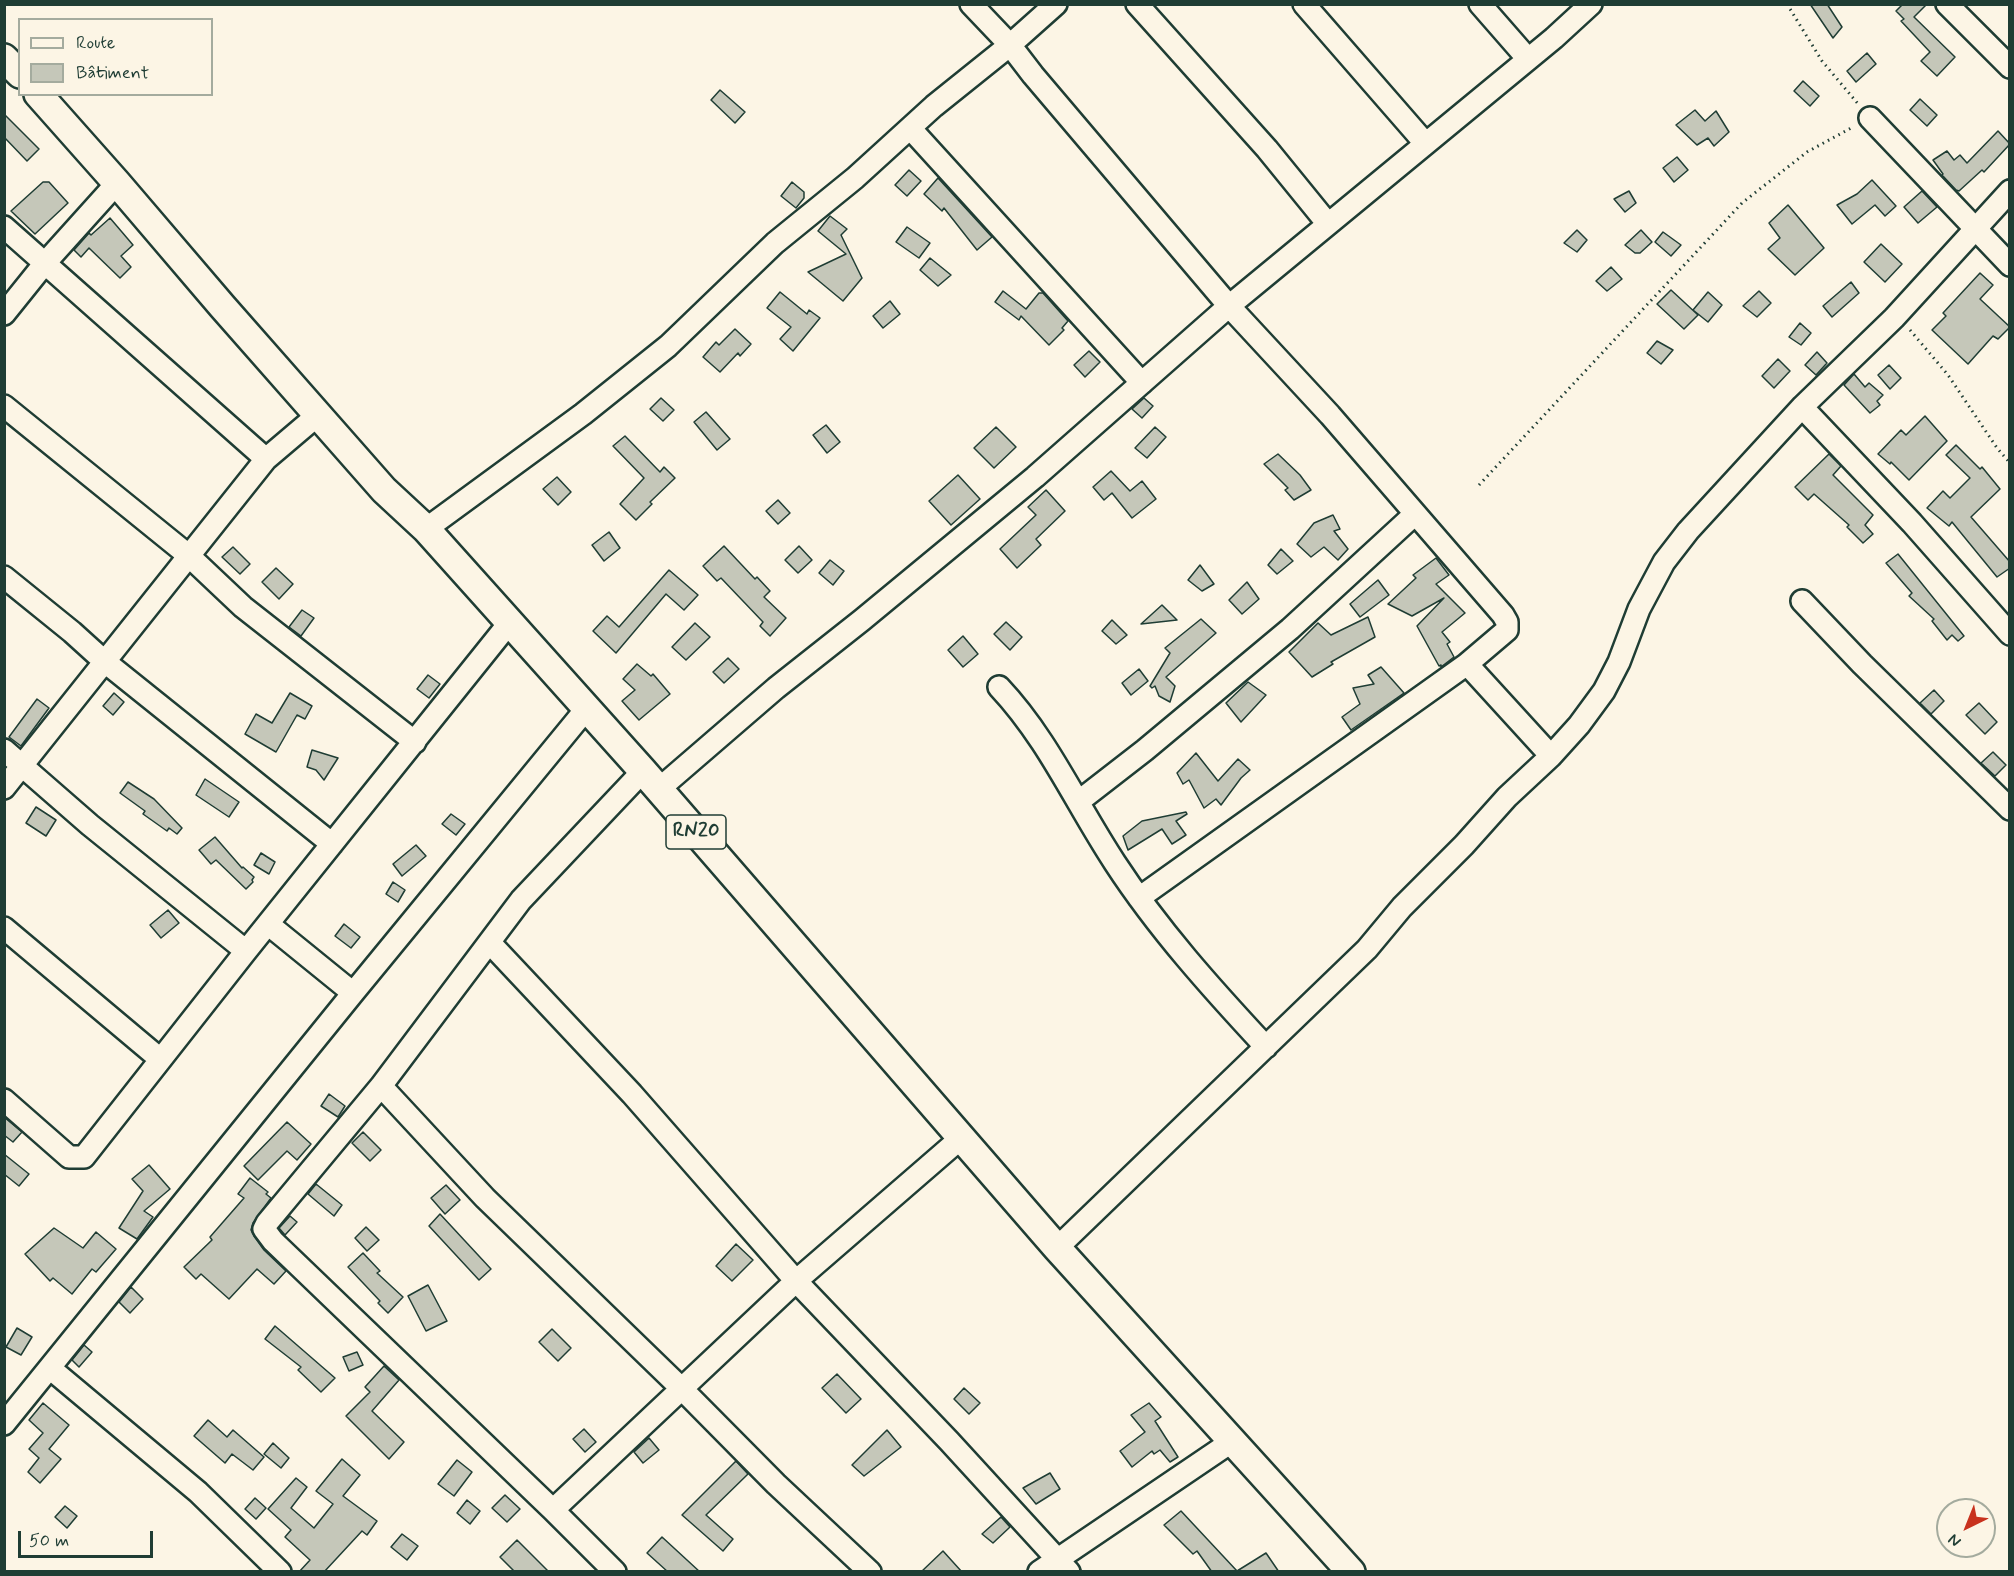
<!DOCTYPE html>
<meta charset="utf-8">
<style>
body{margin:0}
#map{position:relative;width:2014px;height:1576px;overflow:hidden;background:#fcf5e5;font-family:Mynerve,sans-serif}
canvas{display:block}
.frame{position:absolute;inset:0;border:6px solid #1f3d34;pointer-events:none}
.legend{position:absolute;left:18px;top:18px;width:195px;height:78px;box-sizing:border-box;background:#fcf5e5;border:2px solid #a4ab9e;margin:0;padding:8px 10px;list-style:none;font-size:18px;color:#1f3d34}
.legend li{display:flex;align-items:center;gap:12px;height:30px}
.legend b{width:30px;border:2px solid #a4ab9e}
.north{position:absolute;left:1936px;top:1498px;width:60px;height:60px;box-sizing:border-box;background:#fcf5e5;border:2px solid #a4ab9e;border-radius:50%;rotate:223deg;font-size:16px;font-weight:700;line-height:24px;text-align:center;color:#1f3d34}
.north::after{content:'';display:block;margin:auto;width:21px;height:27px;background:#c8321e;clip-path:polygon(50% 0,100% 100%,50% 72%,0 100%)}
.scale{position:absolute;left:18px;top:1531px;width:135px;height:27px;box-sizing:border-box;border:3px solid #1f3d34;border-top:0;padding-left:8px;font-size:18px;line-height:21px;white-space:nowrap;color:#1f3d34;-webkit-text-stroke:4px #fcf5e5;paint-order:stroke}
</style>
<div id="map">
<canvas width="2014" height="1576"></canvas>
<div class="frame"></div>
<ul class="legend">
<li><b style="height:8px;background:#fcf5e5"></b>Route</li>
<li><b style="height:16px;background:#c5c7b9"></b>Bâtiment</li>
</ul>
<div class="north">N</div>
<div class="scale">50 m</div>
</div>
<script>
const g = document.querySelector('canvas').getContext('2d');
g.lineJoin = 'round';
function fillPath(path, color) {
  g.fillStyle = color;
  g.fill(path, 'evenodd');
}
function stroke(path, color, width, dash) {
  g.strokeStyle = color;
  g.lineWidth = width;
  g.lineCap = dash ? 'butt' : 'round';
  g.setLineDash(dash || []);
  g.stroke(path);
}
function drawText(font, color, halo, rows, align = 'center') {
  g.font = font + ' Mynerve,sans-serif';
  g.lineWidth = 5;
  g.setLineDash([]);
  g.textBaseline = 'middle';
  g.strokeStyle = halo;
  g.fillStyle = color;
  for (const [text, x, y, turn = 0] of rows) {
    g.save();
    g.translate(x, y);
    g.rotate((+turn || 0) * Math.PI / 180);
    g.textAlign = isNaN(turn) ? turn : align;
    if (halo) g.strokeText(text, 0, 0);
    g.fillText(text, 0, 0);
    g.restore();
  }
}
const building = new Path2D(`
 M1810,4H1827L1842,27L1833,38Z
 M1903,4H1927L1914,17L1955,57L1937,76L1921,61L1930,52L1901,21L1904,19L1896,11Z
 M1867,53L1876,64L1856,82L1847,71Z
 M1803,81L1819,96L1810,106L1794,91Z
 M720,90L745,112L735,123L711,100Z
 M1920,99L1937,115L1927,126L1910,110Z
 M1695,110L1705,121L1716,111L1729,132L1714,146L1708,138L1697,145L1676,125Z
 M4,114L39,149L27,161L4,137Z
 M1998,131L2010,144L1984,172L1982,170L1959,191L1956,190L1942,175L1943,174L1933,160L1947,151L1954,160L1960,155L1967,163Z
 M1677,157L1688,170L1674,182L1663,168Z
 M909,170L921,181L907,196L895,185Z
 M938,178L992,237L977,250L944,208L942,211L924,194Z
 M1872,180L1896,206L1885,216L1875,205L1852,224L1837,205L1857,194Z
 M43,182H49L68,203L35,234L11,211Z
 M792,182L804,192V198L796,208L781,196Z
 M1629,191L1636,203L1625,212L1614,199Z
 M1922,191L1937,207L1918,223L1904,207Z
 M1788,205L1824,248L1795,275L1768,249L1780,238L1769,223Z
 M830,216L847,229L841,235L862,278L843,301L808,272L846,254L818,231Z
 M110,218L133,245L121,256L131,267L120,278L89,248L81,257L74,250L89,233L91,235Z
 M907,227L930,243L919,258L896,242Z
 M1577,230L1587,240L1577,252L1564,243Z
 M1641,230L1652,242L1640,253H1635L1625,245Z
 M1663,232L1681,245L1671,256L1655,242Z
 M1881,244L1902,264L1885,282L1864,262Z
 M930,258L951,275L938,286L920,270Z
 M1611,267L1622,279L1607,291L1596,281Z
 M1980,273L1993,285L1980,299L2010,327L1998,339L1993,336L1968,364L1932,330L1946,316L1943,313Z
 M1851,282L1859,293L1832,317L1823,306Z
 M1671,290L1698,315L1684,329L1657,304Z
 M1003,291L1026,309L1039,293H1043L1068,321L1062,328L1064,330L1049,345L1021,316L1019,320L995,302Z
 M1759,291L1771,303L1757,317L1743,306Z
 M780,292L807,314L809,310L820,318L793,351L780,339L791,327L767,308Z
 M1708,292L1722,305L1708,322L1693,310Z
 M890,301L900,314L883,328L873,316Z
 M1800,323L1811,333L1801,345L1789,337Z
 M735,329L751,344L740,356L738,353L720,372L703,357L716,342L719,345Z
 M1657,341L1673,350L1661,364L1647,353Z
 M1089,351L1100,362L1085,377L1074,365Z
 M1817,352L1827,363L1816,375L1805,365Z
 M1778,359L1790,371L1774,388L1762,376Z
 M1889,365L1901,378L1890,389L1878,375Z
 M1854,374L1865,387L1869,383L1883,395L1877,401L1880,405L1870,413L1844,385Z
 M661,398L674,410L663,421L650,409Z
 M1144,398L1153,406L1142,418L1132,409Z
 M706,412L730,439L717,450L694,422Z
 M1925,416L1947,441L1909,480L1891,462L1890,464L1878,454L1901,430L1906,435Z
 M826,425L840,442L827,453L813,435Z
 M996,427L1016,447L994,468L974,448Z
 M1155,427L1166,437L1147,458L1135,448Z
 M625,436L660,472L664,467L675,478L650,502L652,504L636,520L620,504L644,478L613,446Z
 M1956,445L1980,469L1982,467L2000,489L1971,517L2010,562V568L1997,577L1952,522L1949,526L1927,508L1943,491L1950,498L1970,478L1946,455Z
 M1278,454L1300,475L1311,490L1294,500L1285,490L1288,488L1264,464Z
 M1829,454L1841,466L1833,475L1873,515L1865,525L1873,534L1863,543L1847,527L1849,525L1814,494L1808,500L1795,487Z
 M1111,471L1130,491L1142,481L1156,499L1132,518L1112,493L1104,500L1093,487Z
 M958,475L980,499L951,525L929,501Z
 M557,477L571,492L558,505L543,489Z
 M1046,490L1065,511L1036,539L1041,545L1017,568L1000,549L1036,515L1028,507Z
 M778,500L790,513L778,524L766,511Z
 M1333,515L1340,529L1334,531L1348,549L1338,560L1324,547L1311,557L1297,544L1314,523Z
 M609,532L620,548L604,561L592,545Z
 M724,546L755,579L757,577L770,591L764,597L786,618L770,636L760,626L763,622L721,578L717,581L703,566Z
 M799,546L812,560L798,573L785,560Z
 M233,547L250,564L240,574L222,557Z
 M1281,549L1293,561L1277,574L1268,565Z
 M1898,554L1964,636L1958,641L1952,635L1947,640L1932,621L1934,619L1909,596L1912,593L1886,563Z
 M1436,558L1449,575L1436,584L1465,613L1442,632L1450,642L1447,644L1454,657L1441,667V665L1439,666L1417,626L1444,598L1412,616L1388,604L1416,578L1413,575Z
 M830,560L844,571L833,585L819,573Z
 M1200,565L1214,584L1202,591L1188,580Z
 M276,568L293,584L279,599L262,582Z
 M669,570L698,595L684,610L666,594L616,653L593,631L607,616L619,627Z
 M1378,580L1389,595L1360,617L1350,604Z
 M1247,582L1259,599L1242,614L1229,600Z
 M1162,605L1177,620L1141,624Z
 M302,610L314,618L301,636L289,627Z
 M1368,617L1375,637L1331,662L1333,664L1312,677L1289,652L1318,623L1331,635Z
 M1201,619L1216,633L1166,677L1175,686L1170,702L1159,696L1155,686L1152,688L1150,686L1170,653L1165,648Z
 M1112,620L1127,635L1116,644L1102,631Z
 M1006,622L1022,637L1010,650L994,634Z
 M695,623L710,637L686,660L672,647Z
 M963,636L978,654L963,667L948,650Z
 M728,658L739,669L724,683L713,672Z
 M637,664L651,676L653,674L670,694L639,720L622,701L635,690L623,679Z
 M1381,667L1404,693L1351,730L1342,717L1360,704L1353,688L1374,684L1368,675Z
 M1139,669L1148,681L1131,695L1122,683Z
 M428,675L440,684L429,698L417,689Z
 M1248,682L1266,695L1241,722L1226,703Z
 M1934,690L1944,701L1931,714L1920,703Z
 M114,693L124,702L113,715L103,706Z
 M290,693L312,706L305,719L297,715L276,752L245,734L256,714L272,723Z
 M37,699L49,708L21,746L9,737Z
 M1979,703L1997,722L1985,734L1966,715Z
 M312,750L338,758L324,780L316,770L307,767Z
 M1993,752L2006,765L1995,776L1981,763Z
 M1196,753L1218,781L1238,759L1250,770L1241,778L1221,805L1216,799L1204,808L1189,780L1183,784L1177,773Z
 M205,779L239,802L229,817L196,795Z
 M128,782L154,799L182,828L177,834L169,828L167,831L143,814L145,811L120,793Z
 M36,807L56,820L46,836L26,823Z
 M1186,812L1187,814L1176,821L1186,835L1172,844L1162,829L1128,850L1123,836L1142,821Z
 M451,814L465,824L456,835L442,824Z
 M215,837L242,868L243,867L254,877L252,880L253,882L246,889L216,860L211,864L199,850Z
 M416,845L426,856L402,876L393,864Z
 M261,853L275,862L269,874L254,865Z
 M393,882L405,890L398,902L386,894Z
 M168,910L179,923L161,938L150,925Z
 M344,924L360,937L351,948L335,936Z
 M329,1094L345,1106L338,1117L321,1106Z
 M4,1117L22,1132L13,1142L4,1135Z
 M287,1122L311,1144L297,1160L287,1151L258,1180L244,1166Z
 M363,1132L381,1150L370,1161L352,1143Z
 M4,1154L29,1174L19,1186L4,1174Z
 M149,1165L170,1189L144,1211L153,1217L137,1239L119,1228L143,1191L132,1179Z
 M250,1178L268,1192L266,1194L271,1198L253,1223L251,1230L254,1236L264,1250L286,1271L274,1284L257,1269L229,1299L201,1274L196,1279L184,1267L212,1240L210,1237L244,1198L238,1194Z
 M316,1184L342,1205L334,1216L308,1194Z
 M446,1185L460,1200L445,1214L431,1198Z
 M440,1214L491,1269L479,1280L429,1226Z
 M290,1216L297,1222L285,1235L279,1228Z
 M366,1227L379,1240L367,1251L355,1238Z
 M54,1228L83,1248L96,1232L116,1249L96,1272L92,1269L72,1294L53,1278L50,1281L25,1254Z
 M736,1244L753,1260L732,1281L716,1266Z
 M363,1253L380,1271L377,1273L403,1297L388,1313L378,1303L380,1301L348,1267Z
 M428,1285L447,1321L426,1331L408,1296Z
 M131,1287L143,1299L130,1313L119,1302Z
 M275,1326L335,1378L321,1392L298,1370L301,1367L265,1339Z
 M17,1328L32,1337L21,1355L6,1347Z
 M552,1329L571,1348L558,1361L539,1342Z
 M84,1345L92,1352L79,1367L72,1360Z
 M357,1352L363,1365L349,1371L343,1357Z
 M384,1366L399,1380L372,1411L404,1442L389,1459L346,1416L370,1392L365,1387Z
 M837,1374L861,1399L846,1413L822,1388Z
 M964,1388L980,1403L969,1414L954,1399Z
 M43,1403L69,1425L49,1449L61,1459L40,1483L28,1472L39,1458L29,1449L43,1433L29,1420Z
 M1149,1403L1161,1417L1155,1421L1178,1457L1170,1462L1160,1450L1154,1454L1152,1451L1132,1467L1120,1451L1145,1432L1131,1415Z
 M208,1420L227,1437L233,1430L264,1457L253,1470L232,1454L225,1463L194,1436Z
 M584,1429L596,1442L585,1452L573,1439Z
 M887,1430L901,1447L864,1476L852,1465Z
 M649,1438L659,1450L643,1463L634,1452Z
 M273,1443L289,1458L281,1468L264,1454Z
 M342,1459L360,1475L343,1496L377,1521L367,1535L362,1531L324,1572H299L310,1560L285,1537L291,1530L268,1509L296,1478L307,1487L291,1508L314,1528L333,1504L316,1491Z
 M457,1460L472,1472L454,1496L438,1484Z
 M736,1461L748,1474L706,1515L733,1539L723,1551L682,1515Z
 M1050,1473L1060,1489L1036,1504L1023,1488Z
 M505,1495L520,1509L507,1522L492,1508Z
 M255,1498L266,1508L256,1519L245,1509Z
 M467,1500L480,1511L470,1524L457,1513Z
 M65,1506L77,1516L67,1528L55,1517Z
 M1181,1511L1237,1571L1266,1553L1279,1572H1212L1197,1551L1193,1554L1164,1525Z
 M1001,1517L1010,1527L993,1543L982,1534Z
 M402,1534L418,1546L407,1560L391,1547Z
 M662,1537L700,1572H668L647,1553Z
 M517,1540L549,1572H515L500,1557Z
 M943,1551L962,1572H921Z`);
fillPath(building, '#c5c7b9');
stroke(building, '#1f3d34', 1.5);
const minor = new Path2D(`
 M971,4L1010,45L1033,75L1229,306L1330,415L1503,615L1507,622V630L1467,664L1551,756
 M1137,4L1267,149L1328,224
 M1304,4L1425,143
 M1480,4L1528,59
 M1947,4L2010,67
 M1870,118L2010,265
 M910,128L1142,383
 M4,227L266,459
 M4,314L45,263L117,183
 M4,406L188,555L243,607L415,742
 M1802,407L1912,523L2010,634
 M426,529L583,414L668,346L775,243L855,178L934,106L1010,45L1056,4
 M4,577L72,632L104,661L332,844
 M1802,601L1862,664L2010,809
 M999,687C1048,739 1076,804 1115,863C1158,929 1212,989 1266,1047
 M4,750L90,825L246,951
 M4,788L266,459L319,414
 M659,789L776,688L862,620L1035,477L1229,306L1554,38L1591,4
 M1078,802L1145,750L1290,629L1415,514
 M1139,898L1467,664
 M268,924L353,993
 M4,928L160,1059
 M490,943L632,1094L796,1281L949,1441L1069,1572
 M381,1086L485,1198L681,1388L776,1484L870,1572
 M4,1100L69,1157H84L246,951L510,622
 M1057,1248L1367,949L1402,907L1464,845L1507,797L1551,756L1579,725L1604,691L1619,662L1639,609L1664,562L1688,531L1802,407L1894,318L2010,191
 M51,1369L198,1492L280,1572
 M4,1424L353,993L587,708
 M553,1510L796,1281L961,1138
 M615,1572L553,1510L273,1241L264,1229L267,1223L381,1086L521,900L643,771
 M1039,1572L1231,1442`);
const major = new Path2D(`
 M4,58L20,74
 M38,94L117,183L222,306L384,490L426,529L643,771L1057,1248L1351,1572`);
stroke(minor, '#1f3d34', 26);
stroke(major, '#1f3d34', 32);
stroke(new Path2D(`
 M1787,4L1822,61L1859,105
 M1910,330L1948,375L1997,448L2010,463
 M1479,485L1742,203L1807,152L1853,127`), '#1f3d34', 3, [1.5, 4.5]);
stroke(minor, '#fcf5e5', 21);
stroke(major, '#fcf5e5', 27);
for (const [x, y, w] of [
 [696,832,60]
]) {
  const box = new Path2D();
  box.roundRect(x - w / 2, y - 17, w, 34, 4.5);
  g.fillStyle = '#fcf5e5';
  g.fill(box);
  stroke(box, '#1f3d34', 1.5);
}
drawText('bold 20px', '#1f3d34', null, [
 ["RN20",696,832]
]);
</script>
